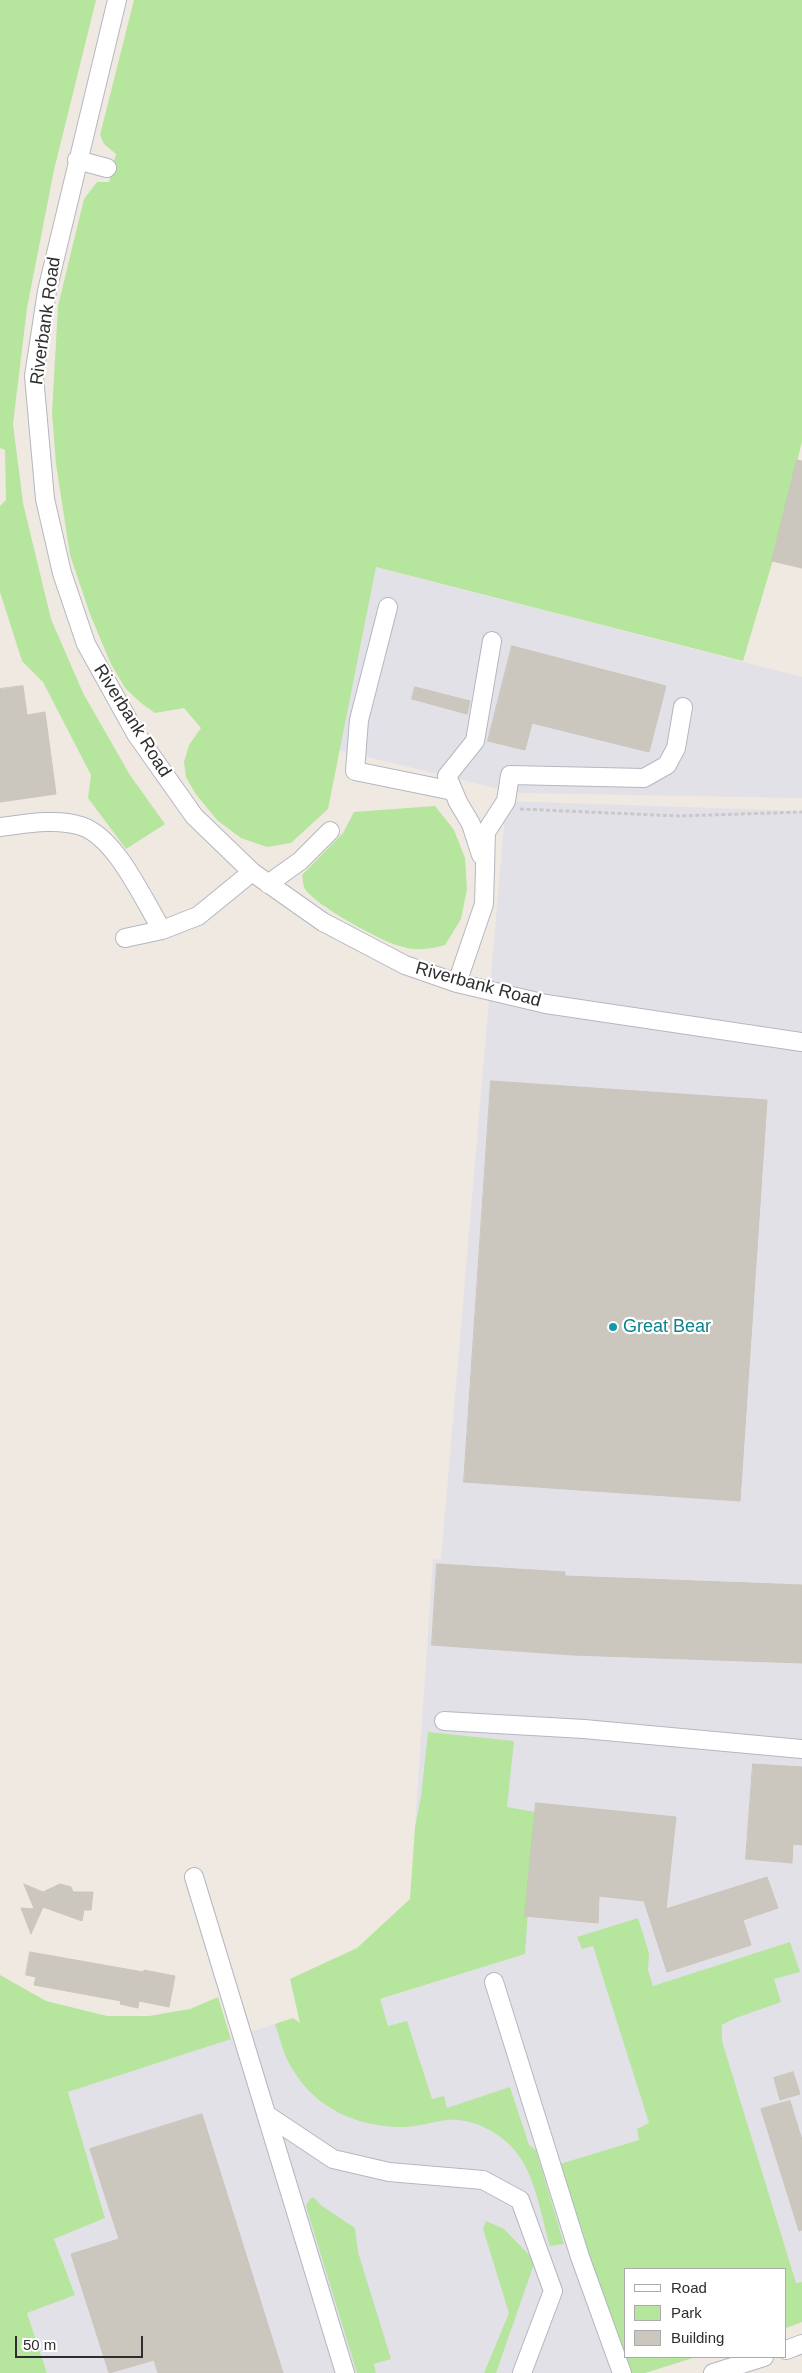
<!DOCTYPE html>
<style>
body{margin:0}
#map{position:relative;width:802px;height:2373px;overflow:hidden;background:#efe9e1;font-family:Arial,sans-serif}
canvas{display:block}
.legend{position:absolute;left:624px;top:2268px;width:162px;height:90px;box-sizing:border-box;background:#fff;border:1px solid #ababab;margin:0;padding:6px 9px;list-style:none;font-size:15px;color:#2e2e2e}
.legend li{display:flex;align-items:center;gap:10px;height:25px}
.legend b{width:25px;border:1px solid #ababab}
.scale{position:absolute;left:15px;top:2336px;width:128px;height:22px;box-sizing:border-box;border:2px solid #2e2e2e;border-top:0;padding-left:6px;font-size:15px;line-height:18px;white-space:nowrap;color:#2e2e2e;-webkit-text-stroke:4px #fff;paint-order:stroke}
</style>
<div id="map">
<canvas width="802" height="2373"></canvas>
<ul class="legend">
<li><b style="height:6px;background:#fff"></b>Road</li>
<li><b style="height:14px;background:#b6e59e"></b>Park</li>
<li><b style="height:14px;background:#cbc7bf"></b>Building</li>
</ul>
<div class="scale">50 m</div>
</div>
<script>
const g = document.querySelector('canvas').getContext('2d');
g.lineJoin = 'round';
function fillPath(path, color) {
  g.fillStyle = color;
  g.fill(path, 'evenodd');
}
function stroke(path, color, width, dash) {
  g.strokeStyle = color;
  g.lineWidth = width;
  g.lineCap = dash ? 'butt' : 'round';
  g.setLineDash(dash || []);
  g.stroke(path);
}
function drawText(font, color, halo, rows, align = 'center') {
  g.font = font + ' Arial,sans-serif';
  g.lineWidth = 4.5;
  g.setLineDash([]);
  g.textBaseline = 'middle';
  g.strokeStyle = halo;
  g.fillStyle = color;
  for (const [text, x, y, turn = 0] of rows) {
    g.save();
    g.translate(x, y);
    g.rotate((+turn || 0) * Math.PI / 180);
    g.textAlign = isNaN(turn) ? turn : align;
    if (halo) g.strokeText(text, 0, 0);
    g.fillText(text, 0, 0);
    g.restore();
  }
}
fillPath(new Path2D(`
 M375,567L802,677V798L516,793L339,750Z
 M506,801L802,811V2322L786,2328V2269H626V2357H696L645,2373H47L27,2313L75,2294L54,2239L105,2217L68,2092L293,2018L301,2024L525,1954L415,1827L433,1559L441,1560Z`), '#e3e1e8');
fillPath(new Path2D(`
 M0,0H96L54,170L27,308L13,424L23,503L51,619L83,693L130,775L165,824L126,849L88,798L91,775L43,682L22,661L0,592V506L6,500L5,450L0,448Z
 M134,0H802V441L778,543L743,661L376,567L328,809L291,843L267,847L241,838L217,820L195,793L186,777L184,762L189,745L201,728L184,708L155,713L141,703L125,688L110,662L90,614L70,555L56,464L52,413L58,306L84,199L97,182H109L116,154L104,144L100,135Z
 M435,806L454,830L465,858L467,889L461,919L445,945C429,950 413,951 396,945C378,939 315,905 305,889C303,886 303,879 302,875L343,833L354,812Z
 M428,1732L514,1741L507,1807L535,1812L525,1954L380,1999L388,2026L407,2021L432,2099L444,2096L447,2108L510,2087L529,2145L536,2150L564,2244L550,2246C541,2216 536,2178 517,2153C502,2133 472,2117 447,2120C433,2122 420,2126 406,2127C360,2128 317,2110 293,2070C284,2057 280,2038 275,2024L293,2018L300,2023L290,1979L357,1948L410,1899L415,1827L421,1797Z
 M638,1918L649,1953L648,1970L653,1986L790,1942L800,1972L774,1979L781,2002L733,2019L722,2025V2041L796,2283L802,2282V2322L786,2328V2269H626V2357H696L645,2373H626L560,2164L639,2140L637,2129L649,2123L593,1946L582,1949L577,1937Z
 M0,1975L46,2001L107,2016H149L190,2009L218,1997L231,2039L68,2092L105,2218L54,2239L75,2295L27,2313L47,2373H0Z
 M313,2197L322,2206L355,2228L358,2252L391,2359L374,2364L376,2373H357L306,2206L309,2200Z
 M486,2221L504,2229L535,2261L496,2373H484L509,2313L483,2229Z`), '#b6e59e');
const building = new Path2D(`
 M797,460L802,461V568L772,561Z
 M512,646L666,686L649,752L532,723L525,750L488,741Z
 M23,686L27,715L45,712L56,794L0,802V689Z
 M415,687L470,701L467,714L412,699Z
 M491,1081L767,1100L740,1501L464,1482Z
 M437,1564L565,1572V1576L802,1585V1663L573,1655L432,1645Z
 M753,1764L802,1767V1845L793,1844L792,1863L746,1859Z
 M536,1803L676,1817L666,1909L767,1877L778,1908L743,1920L751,1945L667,1972L644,1901L599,1896L598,1923L525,1916Z
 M24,1884L43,1892L60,1884L71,1887L73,1892H93L91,1910H84L82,1921L43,1907L31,1934L21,1908L34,1909Z
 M30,1952L143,1972L144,1970L175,1976L169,2007L139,2001L138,2008L120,2004L121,2001L34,1985L36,1977L26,1975Z
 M793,2072L800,2094L780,2100L774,2078Z
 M790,2101L802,2140V2230L799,2231L761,2109Z
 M202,2114L283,2373H158L154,2360L109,2373L71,2254L119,2239L90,2149Z`);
fillPath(building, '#cbc7bf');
stroke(building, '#cbc5ba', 1);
const minor = new Path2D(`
 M117,0L47,291L34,376L45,499L62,573L86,644L136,734L194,816L252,872L323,922L405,965L457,983L546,1004L802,1042
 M77,160L107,168
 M388,607L359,720L355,771L453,791
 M0,827C25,824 56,818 81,826C116,837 143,899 162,930
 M481,855L471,824L458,802L447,776L475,741L492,641
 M268,884L300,861L330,831
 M125,938L162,930L198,916L252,872
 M457,983L484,904L486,832L506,801L510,775L644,778L667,765L676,748L683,707
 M444,1721L584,1729L802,1749
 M194,1877L345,2373
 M494,1982L580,2257L622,2373
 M267,2115L333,2159L389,2172L483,2180L520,2200L553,2291L522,2373
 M786,2350L802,2344
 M713,2373L764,2357`);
stroke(minor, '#b4b7c1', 20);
stroke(new Path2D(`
 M520,809L679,816L802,812`), '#c9c9c9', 3, [4, 2.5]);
stroke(minor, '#fff', 18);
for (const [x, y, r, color] of [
 [613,1327,5,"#0f9aa8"]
]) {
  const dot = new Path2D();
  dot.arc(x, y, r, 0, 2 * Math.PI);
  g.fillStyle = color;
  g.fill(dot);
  stroke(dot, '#fff', 2);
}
drawText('18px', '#2e2e2e', '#fff', [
 ["Riverbank Road",46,321,-82],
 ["Riverbank Road",132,721,58],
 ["Riverbank Road",478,985,15]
]);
drawText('18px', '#0d838f', '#fff', [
 ["Great Bear",623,1327]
], 'left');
</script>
